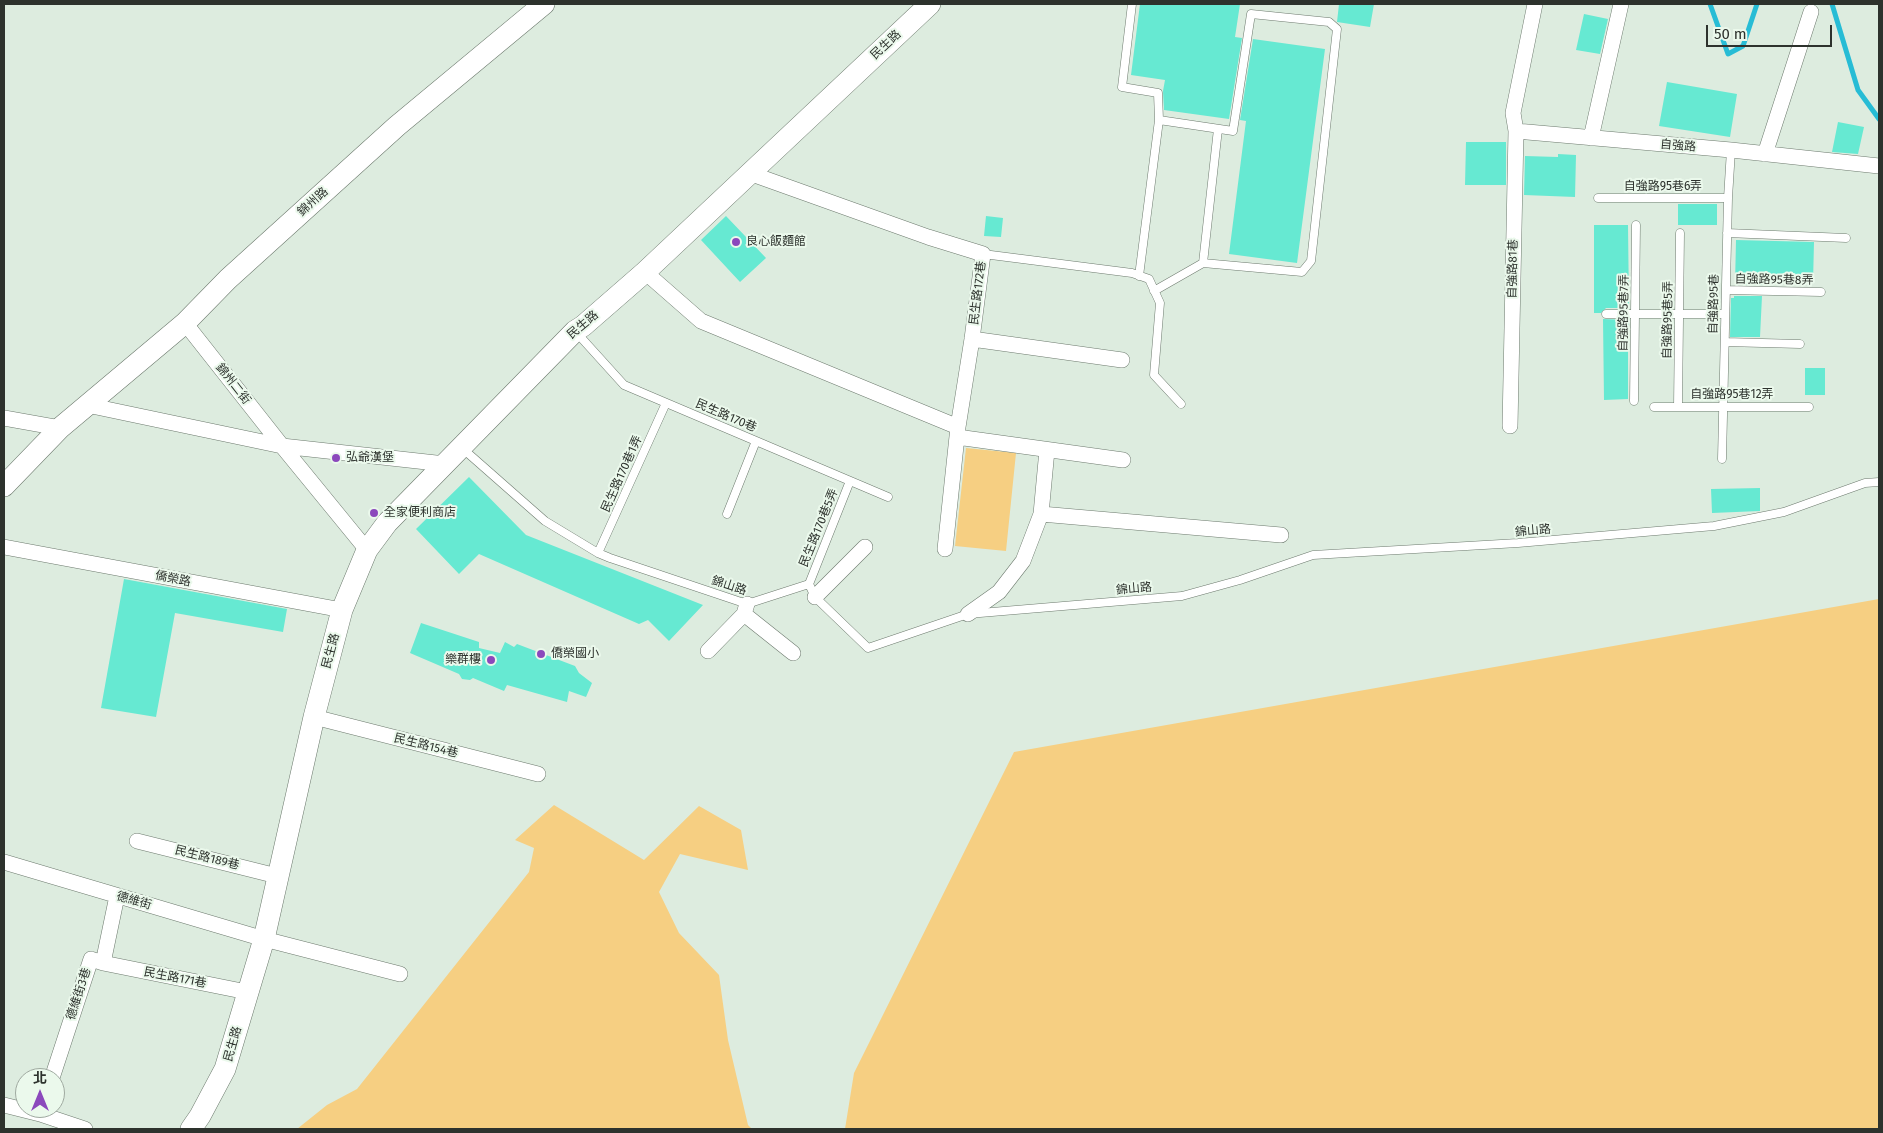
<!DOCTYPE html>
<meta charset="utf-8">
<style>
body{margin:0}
#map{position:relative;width:1883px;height:1133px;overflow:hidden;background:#ddecdf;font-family:"Fira Sans","Noto Sans TC",sans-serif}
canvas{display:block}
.frame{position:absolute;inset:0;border:5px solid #2d322d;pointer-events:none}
.north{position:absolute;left:15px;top:1068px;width:50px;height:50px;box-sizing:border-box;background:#ebf9ec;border:1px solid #9fa9a0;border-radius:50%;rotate:0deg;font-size:14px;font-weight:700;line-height:20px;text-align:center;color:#2d322d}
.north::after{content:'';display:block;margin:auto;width:18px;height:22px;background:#8b48bc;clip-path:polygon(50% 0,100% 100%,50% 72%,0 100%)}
.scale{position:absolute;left:1706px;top:25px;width:126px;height:22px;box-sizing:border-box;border:2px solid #2d322d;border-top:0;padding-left:6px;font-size:15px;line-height:18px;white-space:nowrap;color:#2d322d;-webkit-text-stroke:4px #ebf9ec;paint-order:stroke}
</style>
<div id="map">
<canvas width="1883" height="1133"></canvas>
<div class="frame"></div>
<div class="north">北</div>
<div class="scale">50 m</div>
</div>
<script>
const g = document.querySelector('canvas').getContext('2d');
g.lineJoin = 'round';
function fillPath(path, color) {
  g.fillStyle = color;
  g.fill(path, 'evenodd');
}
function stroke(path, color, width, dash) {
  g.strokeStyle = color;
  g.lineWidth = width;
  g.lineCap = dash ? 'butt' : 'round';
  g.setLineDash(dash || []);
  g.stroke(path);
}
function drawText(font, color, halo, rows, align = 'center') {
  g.font = font + ' "Fira Sans","Noto Sans TC",sans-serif';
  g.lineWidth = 4;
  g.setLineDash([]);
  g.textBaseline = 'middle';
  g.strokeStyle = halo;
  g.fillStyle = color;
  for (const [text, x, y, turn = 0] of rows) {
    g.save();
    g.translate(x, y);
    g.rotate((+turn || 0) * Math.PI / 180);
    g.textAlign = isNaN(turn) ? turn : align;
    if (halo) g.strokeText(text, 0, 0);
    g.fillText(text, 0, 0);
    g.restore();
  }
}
fillPath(new Path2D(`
 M966,448L1016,453L1006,551L955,546Z
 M1879,599V1129H845L854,1073L1014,752Z
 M554,805L644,860L699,806L741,830L748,870L680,854L659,892L679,933L719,975L728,1040L748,1125L752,1129H297L327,1105L357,1089L529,872L534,848L515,840Z`), '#f6cf82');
stroke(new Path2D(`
 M1710,4L1728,54L1743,46L1757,4
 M1832,4L1858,90L1879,119`), '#27bcd5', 5);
fillPath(new Path2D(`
 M1140,4H1240L1235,37L1242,38L1229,119L1164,110L1163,91L1165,80L1131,75Z
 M1339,4H1374L1370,27L1337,22Z
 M1584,14L1608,19L1600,54L1576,50Z
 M1253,39L1325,49L1297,263L1229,254L1246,121L1240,120Z
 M1667,82L1737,94L1730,137L1659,126Z
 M1838,122L1864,127L1858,154L1832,152Z
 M1466,142H1506V185H1465Z
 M1558,154L1576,155L1575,197L1524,195L1525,156L1558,157Z
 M1678,204H1717V225H1678Z
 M726,216L766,258L740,282L701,240Z
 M986,216L1003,218L1001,237L984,236Z
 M1594,225H1628L1629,308H1606L1601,313H1594Z
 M1736,240L1814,242L1813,283H1762V285H1735Z
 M1734,296H1762L1760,337H1730L1731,298H1734Z
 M1603,319L1629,320V343H1628V399L1604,400Z
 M1805,368H1825V395H1805Z
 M469,477L526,535L703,605L669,641L648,620L639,624L479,554L459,574L416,529Z
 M1760,488V511L1712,513L1711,489Z
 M124,579L287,609L283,632L175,613L156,717L101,708Z
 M421,623L479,642V648L500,653L505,642L514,647L517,644L575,666L579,673L592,683L586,697L569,691L567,702L507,685L504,691L473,678L470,680L462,679L459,674L410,653Z`), '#66e9d2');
const lane = new Path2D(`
 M1132,4L1122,87L1158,93L1159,120
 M1598,198H1728
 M1727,233L1846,238
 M983,254L1132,273L1149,279L1160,303L1154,375L1181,404
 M1203,263L1218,129
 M1139,276L1159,120L1233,131L1251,14L1329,22L1337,29L1311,261L1302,272L1203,263L1154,291
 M1726,290L1821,292
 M1606,314H1725
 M576,332L624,385L888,497
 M1725,342L1800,344
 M1634,401L1636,225
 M1654,407H1809
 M1678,407L1680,233
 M462,448L545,521L598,553L610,558L747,604L809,584L815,597L868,648L968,614L1182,596L1240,580L1313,555L1518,543L1714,526L1784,512L1865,483L1879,482
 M1722,459L1728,198L1731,150
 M727,514L756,441
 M598,553L666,403
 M809,584L850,481`);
const street = new Path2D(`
 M1516,131L1731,150L1879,166
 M1591,138L1621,4
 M1765,154L1811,12
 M749,173L928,237L983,254L972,339L958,427L945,549
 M645,272L701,321L958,427
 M185,323L282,446L367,550
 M972,339L1122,360
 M87,405L282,446L445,464
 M4,418L60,428
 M1510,426L1516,131L1513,113L1535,4
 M957,437L1123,460
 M1041,514L1281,535
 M4,547L342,610
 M815,597L865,547
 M744,614L793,653
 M968,614L999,592L1023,561L1041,514L1047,450
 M708,651L744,614L747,604
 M314,717L538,774
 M137,841L277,876
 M4,862L264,939L400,974
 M103,963L247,992
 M52,1078L91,959L103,963L117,896
 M4,1105L40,1114L85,1129`);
const secondary = new Path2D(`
 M4,486L60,428L185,323L228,279L397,126L544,4
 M191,1129L200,1116L225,1069L264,939L314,717L342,610L367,550L387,523L575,331L583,326L645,272L930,4`);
stroke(lane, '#6d7a6e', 9);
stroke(street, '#6d7a6e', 16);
stroke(secondary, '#6d7a6e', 22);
stroke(lane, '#fff', 8);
stroke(street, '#fff', 15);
stroke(secondary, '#fff', 21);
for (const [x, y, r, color] of [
 [736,242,5,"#8b48bc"],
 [336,458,5,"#8b48bc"],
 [374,513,5,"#8b48bc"],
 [541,654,5,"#8b48bc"],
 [491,660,5,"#8b48bc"]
]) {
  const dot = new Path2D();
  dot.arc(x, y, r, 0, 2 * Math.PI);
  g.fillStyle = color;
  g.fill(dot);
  stroke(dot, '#ebf9ec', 2);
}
drawText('12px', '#2d322d', '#ebf9ec', [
 ["民生路",886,45,-43],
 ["自強路",1678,146,5],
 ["自強路95巷6弄",1663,187],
 ["錦州路",313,202,-42],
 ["自強路81巷",1513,269,-89],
 ["自強路95巷8弄",1774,280,1],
 ["民生路172巷",978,293,-83],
 ["自強路95巷",1714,304,-89],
 ["自強路95巷7弄",1624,313,-89],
 ["自強路95巷5弄",1668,320,-89],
 ["民生路",583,325,-40],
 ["錦州二街",233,384,52],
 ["自強路95巷12弄",1732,395],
 ["民生路170巷",726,416,23],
 ["民生路170巷1弄",622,474,-66],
 ["民生路170巷5弄",819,528,-68],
 ["錦山路",1533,531,-5],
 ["僑榮路",173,579,11],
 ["錦山路",729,586,18],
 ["錦山路",1134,589,-5],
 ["民生路",331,651,-75],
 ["民生路154巷",426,746,14],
 ["民生路189巷",207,858,14],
 ["德維街",134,901,16],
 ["民生路171巷",175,978,11],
 ["德維街3巷",79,994,-72],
 ["民生路",233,1044,-74]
]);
drawText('12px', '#2d322d', '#ebf9ec', [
 ["良心飯麵館",746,242],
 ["弘爺漢堡",346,458],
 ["全家便利商店",384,513],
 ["僑榮國小",551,654],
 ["樂群樓",481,660,"right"]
], 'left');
</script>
